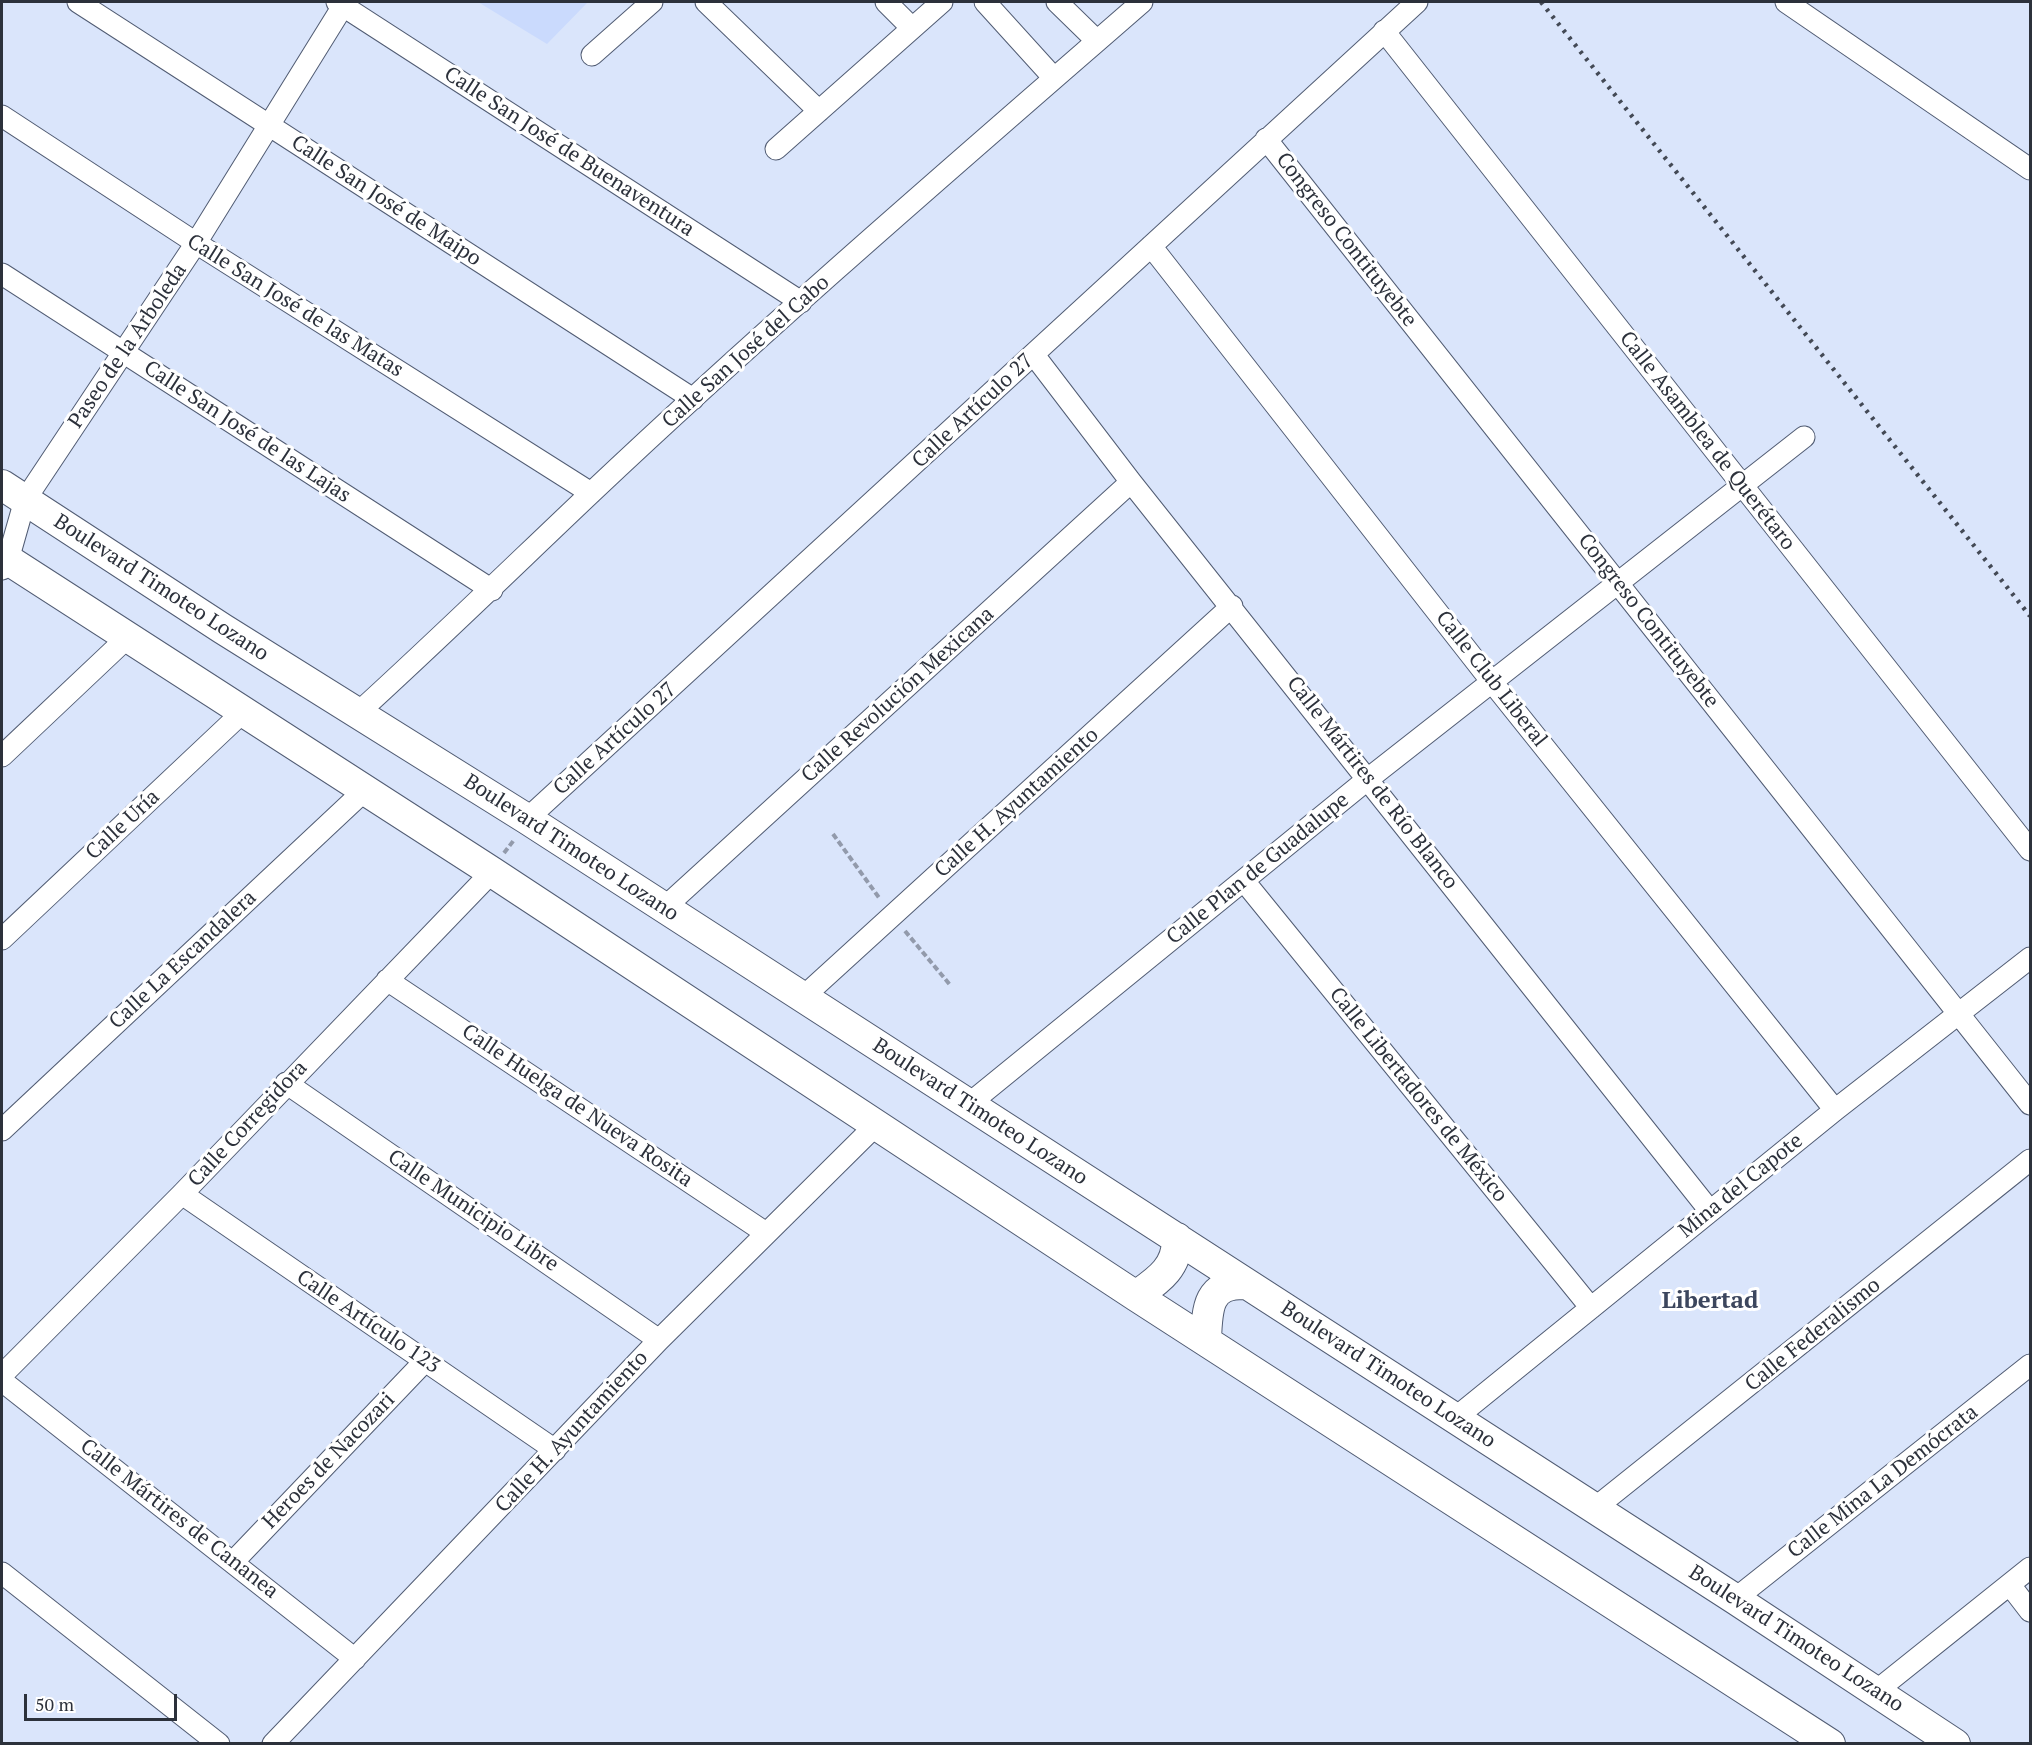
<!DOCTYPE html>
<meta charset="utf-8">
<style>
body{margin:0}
#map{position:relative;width:2032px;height:1745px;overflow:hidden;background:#dae5fb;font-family:"PT Serif",serif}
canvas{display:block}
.frame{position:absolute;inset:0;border:3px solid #2c313b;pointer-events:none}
.scale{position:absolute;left:24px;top:1694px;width:153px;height:27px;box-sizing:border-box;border:3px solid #2c313b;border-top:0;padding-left:8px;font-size:18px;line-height:21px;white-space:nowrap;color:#2c313b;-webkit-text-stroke:4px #fff;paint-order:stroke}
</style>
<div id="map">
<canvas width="2032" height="1745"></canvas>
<div class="frame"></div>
<div class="scale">50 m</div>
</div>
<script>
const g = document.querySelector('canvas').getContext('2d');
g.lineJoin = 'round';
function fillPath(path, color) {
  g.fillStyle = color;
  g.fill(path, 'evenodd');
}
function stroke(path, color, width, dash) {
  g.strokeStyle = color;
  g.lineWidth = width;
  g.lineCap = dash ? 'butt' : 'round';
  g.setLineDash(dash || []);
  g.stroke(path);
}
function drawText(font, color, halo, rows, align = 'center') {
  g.font = font + ' "PT Serif",serif';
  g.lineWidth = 6;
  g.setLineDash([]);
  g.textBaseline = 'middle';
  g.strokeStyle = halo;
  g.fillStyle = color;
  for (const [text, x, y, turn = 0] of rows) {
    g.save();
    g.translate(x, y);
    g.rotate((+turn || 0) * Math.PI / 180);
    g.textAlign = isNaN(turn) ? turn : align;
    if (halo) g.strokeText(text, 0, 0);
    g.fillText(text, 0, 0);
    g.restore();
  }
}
fillPath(new Path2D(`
 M478,2H588L547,44Z`), '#cadafd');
const street = new Path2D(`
 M78,2L693,399
 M337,2L801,302
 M706,2L819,111
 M886,2L912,28
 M985,2L1053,77
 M1057,2L1097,41
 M1786,2L2030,169
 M1384,31L2030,850
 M592,55L652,2
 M2,116L196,243L591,493
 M1266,139L2030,1104
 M776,149L942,2
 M1151,246L1492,682L1835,1110
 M2,274L492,590
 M1034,355L1131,482L1710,1211
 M2,569L8,560L25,500L196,243L343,6
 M359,712C438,640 514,566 591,493C770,324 957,163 1142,2
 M2,756L128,637
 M527,819L1417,2
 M1244,881L1591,1308
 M664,908L1131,482
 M2,939L244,711
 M387,980L766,1233
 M802,998L1232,606
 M286,1083L659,1340
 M969,1104L1368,779L1804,437
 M2,1130L365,790
 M182,1194L555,1450
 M2,1375L182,1194L492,872
 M2,1381L355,1659
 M1454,1419L1835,1110L2030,958
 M1595,1508L2030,1160
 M234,1561L425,1361
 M2,1573L219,1744
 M2010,1585L2030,1611
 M1735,1599L2030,1365
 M1875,1692L2030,1568
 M273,1744L659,1340L876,1125`);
const secondary = new Path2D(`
 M2,485L223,629L527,819L1735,1599L1955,1744
 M2,556L492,872L1136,1296L1830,1744
 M1136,1296C1157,1281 1178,1268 1177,1238
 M1206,1341C1207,1309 1207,1282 1247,1284`);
stroke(street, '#515c73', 23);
stroke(secondary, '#515c73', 32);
stroke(new Path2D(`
 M833,834L880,899
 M504,853L514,840
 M905,931L951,986`), '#929aab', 4, [6, 3]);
stroke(street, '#fff', 21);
stroke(secondary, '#fff', 30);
stroke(new Path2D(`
 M1541,2L2030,616`), '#434955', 4.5, [3, 6]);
drawText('21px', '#2c313b', '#fff', [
 ["Calle San José de Buenaventura",569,152,33],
 ["Calle San José de Maipo",386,201,33],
 ["Congreso Contituyebte",1346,240,52],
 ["Calle San José de las Matas",295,306,32],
 ["Paseo de la Arboleda",128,346,-56],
 ["Calle San José del Cabo",746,352,-42],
 ["Calle Artículo 27",973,411,-43],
 ["Calle San José de las Lajas",247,432,33],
 ["Calle Asamblea de Querétaro",1707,441,52],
 ["Boulevard Timoteo Lozano",161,588,33],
 ["Congreso Contituyebte",1648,621,52],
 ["Calle Club Liberal",1491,679,52],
 ["Calle Revolución Mexicana",898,695,-42],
 ["Calle Artículo 27",615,739,-42],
 ["Calle Mártires de Río Blanco",1372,783,52],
 ["Calle H. Ayuntamiento",1017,803,-42],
 ["Calle Uría",123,825,-43],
 ["Boulevard Timoteo Lozano",571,848,33],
 ["Calle Plan de Guadalupe",1258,869,-39],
 ["Calle La Escandalera",183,960,-43],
 ["Calle Libertadores de México",1418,1095,51],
 ["Calle Huelga de Nueva Rosita",577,1106,34],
 ["Boulevard Timoteo Lozano",980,1112,33],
 ["Calle Corregidora",248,1124,-47],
 ["Mina del Capote",1741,1186,-39],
 ["Calle Municipio Libre",473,1211,34],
 ["Calle Artículo 123",368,1322,34],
 ["Calle Federalismo",1813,1335,-39],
 ["Boulevard Timoteo Lozano",1388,1375,33],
 ["Calle H. Ayuntamiento",572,1432,-47],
 ["Heroes de Nacozari",329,1461,-46],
 ["Calle Mina La Demócrata",1883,1482,-38],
 ["Calle Mártires de Cananea",179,1519,38],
 ["Boulevard Timoteo Lozano",1796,1639,33]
]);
drawText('bold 24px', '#3c465d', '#fff', [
 ["Libertad",1710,1301]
]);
</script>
